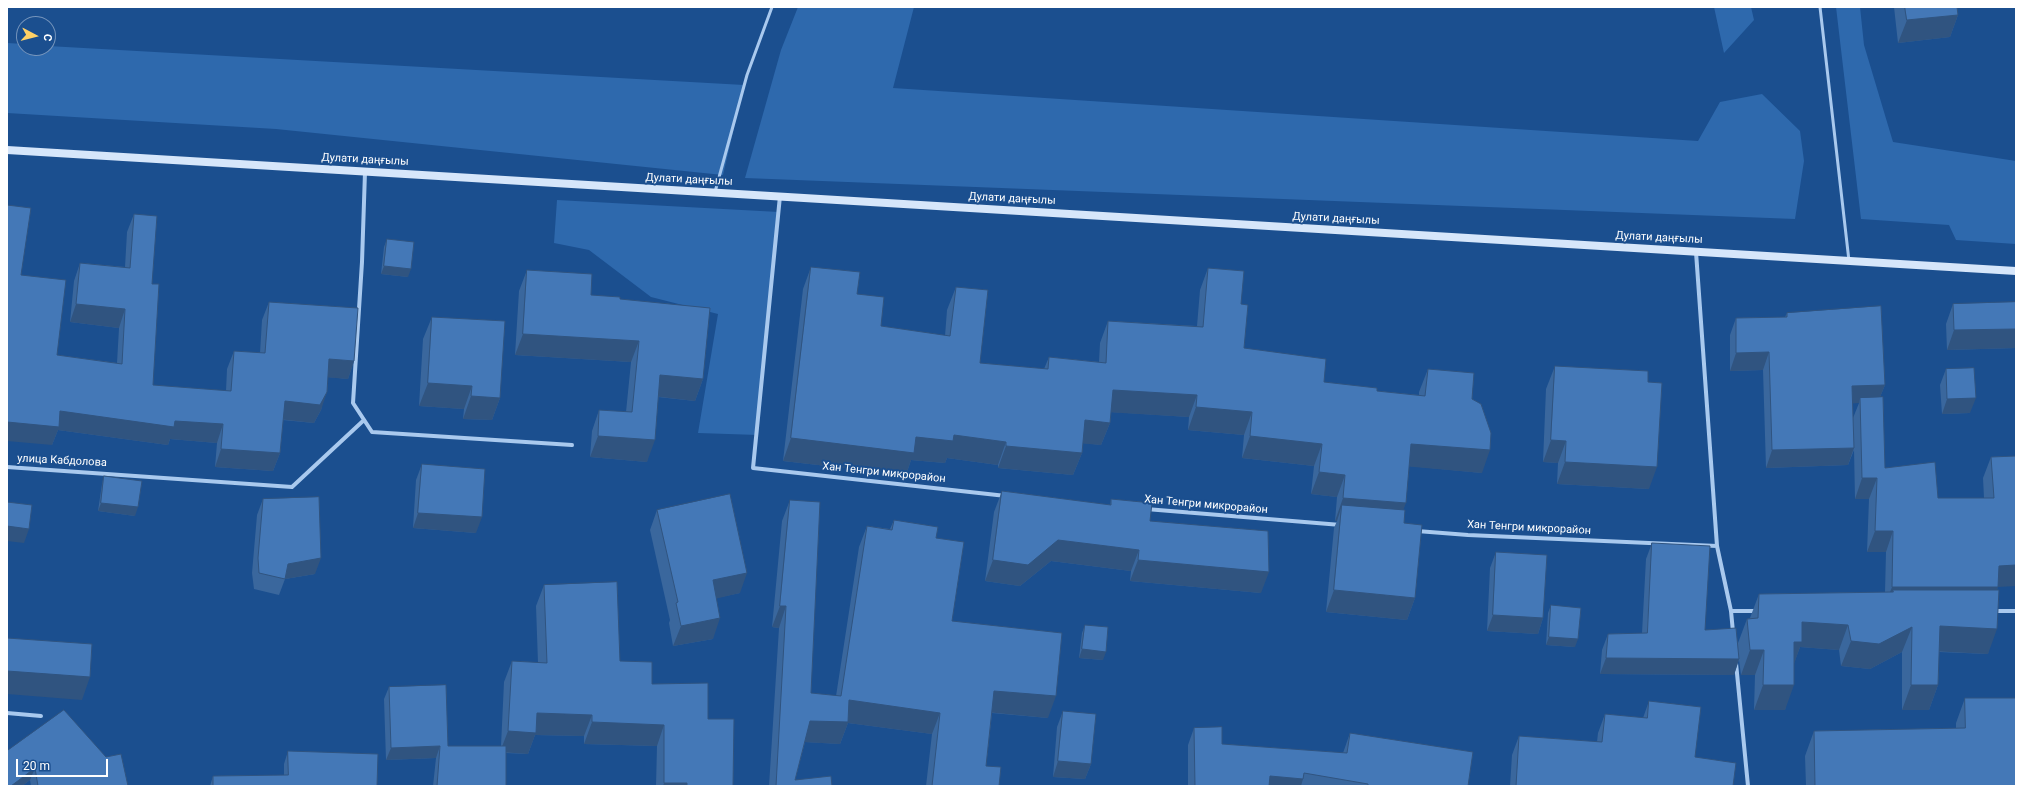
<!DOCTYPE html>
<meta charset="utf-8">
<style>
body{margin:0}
#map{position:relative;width:2023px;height:793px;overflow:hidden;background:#1b4f8f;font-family:Roboto,sans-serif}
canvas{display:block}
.frame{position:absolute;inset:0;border:8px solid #fff;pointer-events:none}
.north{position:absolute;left:16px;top:16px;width:40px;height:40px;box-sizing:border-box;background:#1b4f8f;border:1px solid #7695bc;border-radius:50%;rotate:97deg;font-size:11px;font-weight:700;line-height:16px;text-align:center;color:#fff}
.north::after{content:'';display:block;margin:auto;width:14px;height:18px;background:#ffd166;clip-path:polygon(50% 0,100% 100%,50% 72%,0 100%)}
.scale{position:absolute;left:16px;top:759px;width:92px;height:18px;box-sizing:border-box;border:2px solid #fff;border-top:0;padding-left:5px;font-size:12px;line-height:14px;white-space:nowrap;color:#fff;-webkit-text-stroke:3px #1b4f8f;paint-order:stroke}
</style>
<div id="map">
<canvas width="2023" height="793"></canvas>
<div class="frame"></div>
<div class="north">С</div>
<div class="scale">20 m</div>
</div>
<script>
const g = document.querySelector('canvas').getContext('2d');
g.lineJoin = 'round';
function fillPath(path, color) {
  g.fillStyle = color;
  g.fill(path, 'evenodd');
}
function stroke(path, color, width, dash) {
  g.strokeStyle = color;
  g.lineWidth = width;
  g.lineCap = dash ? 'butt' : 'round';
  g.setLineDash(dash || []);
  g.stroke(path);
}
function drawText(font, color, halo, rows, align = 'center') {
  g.font = font + ' Roboto,sans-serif';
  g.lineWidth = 4;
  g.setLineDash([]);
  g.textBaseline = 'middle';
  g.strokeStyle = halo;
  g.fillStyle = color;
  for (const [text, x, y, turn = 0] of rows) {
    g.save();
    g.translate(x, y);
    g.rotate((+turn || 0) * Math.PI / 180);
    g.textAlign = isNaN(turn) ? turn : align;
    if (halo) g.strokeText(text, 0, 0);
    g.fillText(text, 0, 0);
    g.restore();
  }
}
fillPath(new Path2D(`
 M798,7H914L893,88L1698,141L1720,102L1762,94L1800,131L1804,161L1795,219L745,178L781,50Z
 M1714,7H1751L1754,20L1724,53Z
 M1836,7H1860L1864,45L1893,142L2016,161V244L1956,240L1949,225L1861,219Z
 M7,43L24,44V48H48V46L744,85L723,175L276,129L7,113Z
 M557,200L779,212L758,435L698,433L718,314L651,297L589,250L554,243Z`), '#2e69ad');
stroke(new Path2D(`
 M1820,7L1849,261
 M715,192L747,75L772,7`), '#a9c9ee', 3);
stroke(new Path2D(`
 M365,172L362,262L353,403L372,432L572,445
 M780,196L753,468L1006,496
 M1696,252L1717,546L1731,611L1733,632
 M7,467L292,487L364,420
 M1146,509L1341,525
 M1417,531L1468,535L1717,546
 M1731,611H1758
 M1992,611H2016
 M1736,663L1748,786
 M7,713L41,716`), '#a9c9ee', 4);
stroke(new Path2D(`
 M7,150L2016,271`), '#d6e6fa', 8);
fillPath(new Path2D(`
 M1894,7H1957L1958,15L1950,37L1898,43Z
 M134,214L152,284L153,385L226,391L227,369L234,351L260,353L262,320L269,302L354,361L348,379L328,377L321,410L314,423L283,420L280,453L273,471L215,467L217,443L170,439L168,445L58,430L52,445L21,275L57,355L117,363L119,328L70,322L74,281L80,263L125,267L127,232Z
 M387,239L408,277L381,274L384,247Z
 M811,267L857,294L881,326L945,336L947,310L956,287L980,363L1044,369L1049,357L1099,362L1100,343L1108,321L1197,326L1200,290L1208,268L1241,304L1244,348L1324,382L1377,391L1419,395V392L1428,369L1472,399L1482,473L1409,466L1403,510L1404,523L1415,598L1407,620L1326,612L1334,528L1337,521H1335L1337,497L1311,494L1314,466L1242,458L1244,435L1188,430L1189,417L1111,412L1110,423L1101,445L1083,443L1082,453L1073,475L998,468V465L947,458L945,463L911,460L906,475L783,461L803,289Z
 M527,270L591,295L620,299L703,379L695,401L658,397L647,462L590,457L592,431L599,410L626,412L631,362L515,355L519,291Z
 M2016,302V348L1947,350L1946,324L1953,304Z
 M1787,313L1885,385L1880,397L1885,468L1938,498H1984L1983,478L1991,457L2016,456L1988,654L1939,652L1938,685L1929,710H1902V652L1870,669L1841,666L1839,650L1800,647L1794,663L1785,710H1754L1755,675H1741L1739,660L1734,675L1600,674L1602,650L1608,634L1642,633L1646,559L1652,543L1705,630L1738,643L1747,619L1750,618L1759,594L1885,592L1886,552H1867L1869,499H1855L1854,450L1848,465L1766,468L1763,370L1730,371V335L1736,318L1785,317ZM1853,403H1859L1853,418Z
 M432,317L500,398L492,420L463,419L464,409L419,406L423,339Z
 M1555,366L1648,382L1649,489L1557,484L1558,463L1543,462L1546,389Z
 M1946,369L1970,413L1942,414L1940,385Z
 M422,464L476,533L413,528L416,480Z
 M104,476L135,516L98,511L102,484Z
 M1002,491L1110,505L1111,499L1150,521L1261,593L1130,581L1131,571L1051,561L1020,586L985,581L994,512Z
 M263,499L315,574L285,579L279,595L254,589L252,573L257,515Z
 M790,500L811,693L836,696L859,547L867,526L890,529L894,520L936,538L952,621L1048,718L992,713L986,766L999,786H926L932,734L848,723L840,744L805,742L795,780L832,786H769L779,628L772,627L782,521Z
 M657,510L740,593L716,598L713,639L673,646L669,623L670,620L650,530Z
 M1496,552L1543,618L1538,634L1487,631L1490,568Z
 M544,585L620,661L652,684L708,719L733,786H656L657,746L584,744V736L535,735L528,754L506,753V786H433L436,758L386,760L384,699L389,687L448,746H501L504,682L512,661L538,663L536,606Z
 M1551,605L1575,647L1546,645L1548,613Z
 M1085,625L1103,660L1079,658L1082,633Z
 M1965,698L2016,786H1806L1805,756L1814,731L1956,728V723Z
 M1649,701L1695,757L1733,786H1510L1512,755L1519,736L1597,742L1598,733L1605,714L1643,718Z
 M1063,711L1091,764L1085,779L1053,777L1057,727Z
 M1194,728L1222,744L1343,753L1350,733L1468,786H1188V745Z
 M7,751L128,786H31L30,780L22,786H7Z
 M288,751L377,786H210L213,776L284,775V764Z`), '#3a679d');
fillPath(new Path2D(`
 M1958,15L1950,37L1898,43L1907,20Z
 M384,266L411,269L408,277L381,274Z
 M76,304L125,309L119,328L70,322Z
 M2016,329V348L1947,350L1954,330Z
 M523,334L639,341L631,362L515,355Z
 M1769,352L1763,370L1730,371L1736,353Z
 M329,359L354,361L348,379L323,377Z
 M660,375L703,379L695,401L652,396Z
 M428,383L472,386L464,409L419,406Z
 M1885,385L1878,402L1860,398L1859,403L1846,404L1852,386Z
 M1113,390L1197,395L1189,417L1105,412Z
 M327,392L321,410L314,423L278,419L285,401Z
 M471,396L500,398L492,420L463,419Z
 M1976,398L1970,413L1942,414L1947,399Z
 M1196,407L1252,412L1244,435L1188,430Z
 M60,411L223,424L217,443L170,439L168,445L58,430L52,445L7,441V422Z
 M1085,420L1110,423L1101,445L1077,443Z
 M954,435L1006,442L998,465L947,458L945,463L911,460L906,475L783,461L791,438L916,437Z
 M598,436L655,440L647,462L590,457Z
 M1250,436L1322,444L1314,466L1242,458Z
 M1551,440L1566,441L1558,463L1543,462Z
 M1411,444L1490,450L1482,473L1403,466Z
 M1006,446L1082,453L1073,475L998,468Z
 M1854,448L1848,465L1766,468L1772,450Z
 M221,449L280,453L273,471L215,467Z
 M1565,462L1657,467L1649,489L1557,484Z
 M1319,472L1345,475L1337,497L1311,494Z
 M1862,478H1877L1869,499H1855Z
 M1343,498L1406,503L1397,526L1342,505L1337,521H1335Z
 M101,503L138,507L135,516L98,511Z
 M418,513L482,517L476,533L413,528Z
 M7,526L29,529L24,543L7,541Z
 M1875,531H1893L1886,552H1867Z
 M1058,540L1139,550L1131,571L1051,561L1020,586L985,581L993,560Z
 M321,558L315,574L285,579L288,564Z
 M1138,560L1269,572L1261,593L1130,581Z
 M2016,565V586L1998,587L1990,608L1893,590L1887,608H1884L1892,587L1999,566Z
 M747,573L740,593L706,601L713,580Z
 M1334,590L1415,598L1407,620L1326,612Z
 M780,606H786L779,628L772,627Z
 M1493,615L1543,618L1538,634L1487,631Z
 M720,618L713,639L673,646L681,626Z
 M1802,622L1848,625L1839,650L1800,647L1793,667H1785Z
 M1940,626L1997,629L1988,654L1931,651Z
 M1912,627L1902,652L1870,669L1841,666L1851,641Z
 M1549,637L1578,639L1575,647L1546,645Z
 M1082,649L1106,652L1103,660L1079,658Z
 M1750,650H1764L1755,675H1741Z
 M1606,658L1739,659L1734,675L1600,674Z
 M7,671L90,677L82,700L7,694Z
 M1763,685H1794L1785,710H1754Z
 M1911,685H1938L1929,710H1902Z
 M994,691L1056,696L1048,718L986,712Z
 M849,700L940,713L932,734L848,723L840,744L803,742L810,721Z
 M537,713L592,715L584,736L535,735L528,754L500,752L508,731Z
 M592,722L664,725L657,746L584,744Z
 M440,746L436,758L386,760L391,748Z
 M1058,761L1091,764L1085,779L1053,777Z
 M35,768L30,780L22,786H11Z
 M1270,776L1303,779L1301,786H1267Z
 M664,783H687V786H663Z`), '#305480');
const building = new Path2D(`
 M1905,7H1957L1958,15L1907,20Z
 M7,205L31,208L21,275L66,280L57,355L122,364L125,309L76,304L80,263L130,268L134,214L157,216L152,284H159L153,385L231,391L234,351L265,353L269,302L358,308L354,361L329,359L327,392L320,405L285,401L280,453L221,449L223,424L175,421L174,427L60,411L59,427L7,422Z
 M387,239L414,242L411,269L384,266Z
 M811,267L860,272L857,294L884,297L881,326L950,336L956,287L988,290L980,363L1048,369L1049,357L1106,363L1108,321L1203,327L1208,268L1244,271L1241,304L1248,305L1244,348L1326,359L1324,382L1377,388V391L1425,396L1428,369L1474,373L1472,399L1481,404L1491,433L1490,450L1411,444L1406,503L1343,498L1345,475L1319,472L1322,444L1250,436L1252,412L1196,407L1197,395L1113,390L1110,423L1085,420L1082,453L1006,446V442L954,435L953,441L916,437L914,453L791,438Z
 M527,270L592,274L591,295L620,297V299L710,308L703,379L660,375L655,440L598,436L599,410L632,412L639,341L523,334Z
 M2016,302V329L1954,330L1953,304Z
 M1881,306L1885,385L1852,386L1854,448L1772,450L1769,352L1736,353V318L1787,317V313Z
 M432,317L505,321L500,398L471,396L472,386L428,383Z
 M1555,366L1648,371V382L1662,383L1657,467L1565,462L1566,441L1551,440Z
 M1974,368L1976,398L1947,399L1946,369Z
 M1883,397L1885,468L1935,462L1938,498H1994L1991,457L2016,456V565L1999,566L1998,587H1892L1893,531H1875L1877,478H1862L1860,398Z
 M422,464L485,469L482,517L418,513Z
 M104,476L142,481L138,507L101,503Z
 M1002,491L1111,505V499L1152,503L1150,521L1268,531L1269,572L1138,560L1139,550L1058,540L1028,565L993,560Z
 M730,494L747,573L713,580L720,618L681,626L676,603L678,602L657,510Z
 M319,497L321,558L288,564L285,579L259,573L258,558L263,499Z
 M790,500L820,502L811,693L841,696L867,526L892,530L894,520L938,527L936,538L964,542L952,621L1062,633L1056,696L994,691L986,766L1001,767L999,786H932L940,713L849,700L848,722L810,721L795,780L831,776L832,786H776L786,606H780Z
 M7,502L32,505L29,529L7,526Z
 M1342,505L1405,510L1404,523L1422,525L1415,598L1334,590Z
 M1652,543L1710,546L1705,630L1736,628L1739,659L1606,658L1608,634L1647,633Z
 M1496,552L1547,555L1543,618L1493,615Z
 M617,582L620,661L652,662V684L708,683V719H734L733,786H687V783H664V725L592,722V715L537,713L536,733L508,731L512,661L547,663L544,585Z
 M1893,590H1999L1997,629L1940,626L1938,685H1911L1912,627L1879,644L1851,641L1848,625L1802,622V642H1794V685H1763L1764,650H1750L1747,619L1758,618L1759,594L1893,592Z
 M1551,605L1581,608L1578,639L1549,637Z
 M1085,625L1108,627L1106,652L1082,649Z
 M7,638L92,644L90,677L7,671Z
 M446,685L448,746H506V786H437L440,746L391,748L389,687Z
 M1965,698H2016V786H1815L1814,731L1965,728Z
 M1649,701L1701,707L1695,757L1736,763L1733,786H1516L1519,736L1602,742L1605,714L1647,718Z
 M64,710L106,757L121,754L128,786H38L35,768L11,786H7V751Z
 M1063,711L1096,714L1091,764L1058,761Z
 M1222,727V744L1347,753L1350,733L1473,752L1468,786H1368V784L1304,773L1303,779L1270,776L1269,786H1195L1194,728Z
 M288,751L378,754L377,786H213V776L288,775Z`);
fillPath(building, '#4478b7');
stroke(building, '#305480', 1);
drawText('11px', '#fff', '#1b4f8f', [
 ["Дулати даңғылы",365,160,3],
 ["Дулати даңғылы",689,180,3],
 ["Дулати даңғылы",1012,199,3],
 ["Дулати даңғылы",1336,219,3],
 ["Дулати даңғылы",1659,238,3],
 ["улица Кабдолова",62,461,3],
 ["Хан Тенгри микрорайон",884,473,6],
 ["Хан Тенгри микрорайон",1206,505,5],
 ["Хан Тенгри микрорайон",1529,528,3]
]);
</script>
